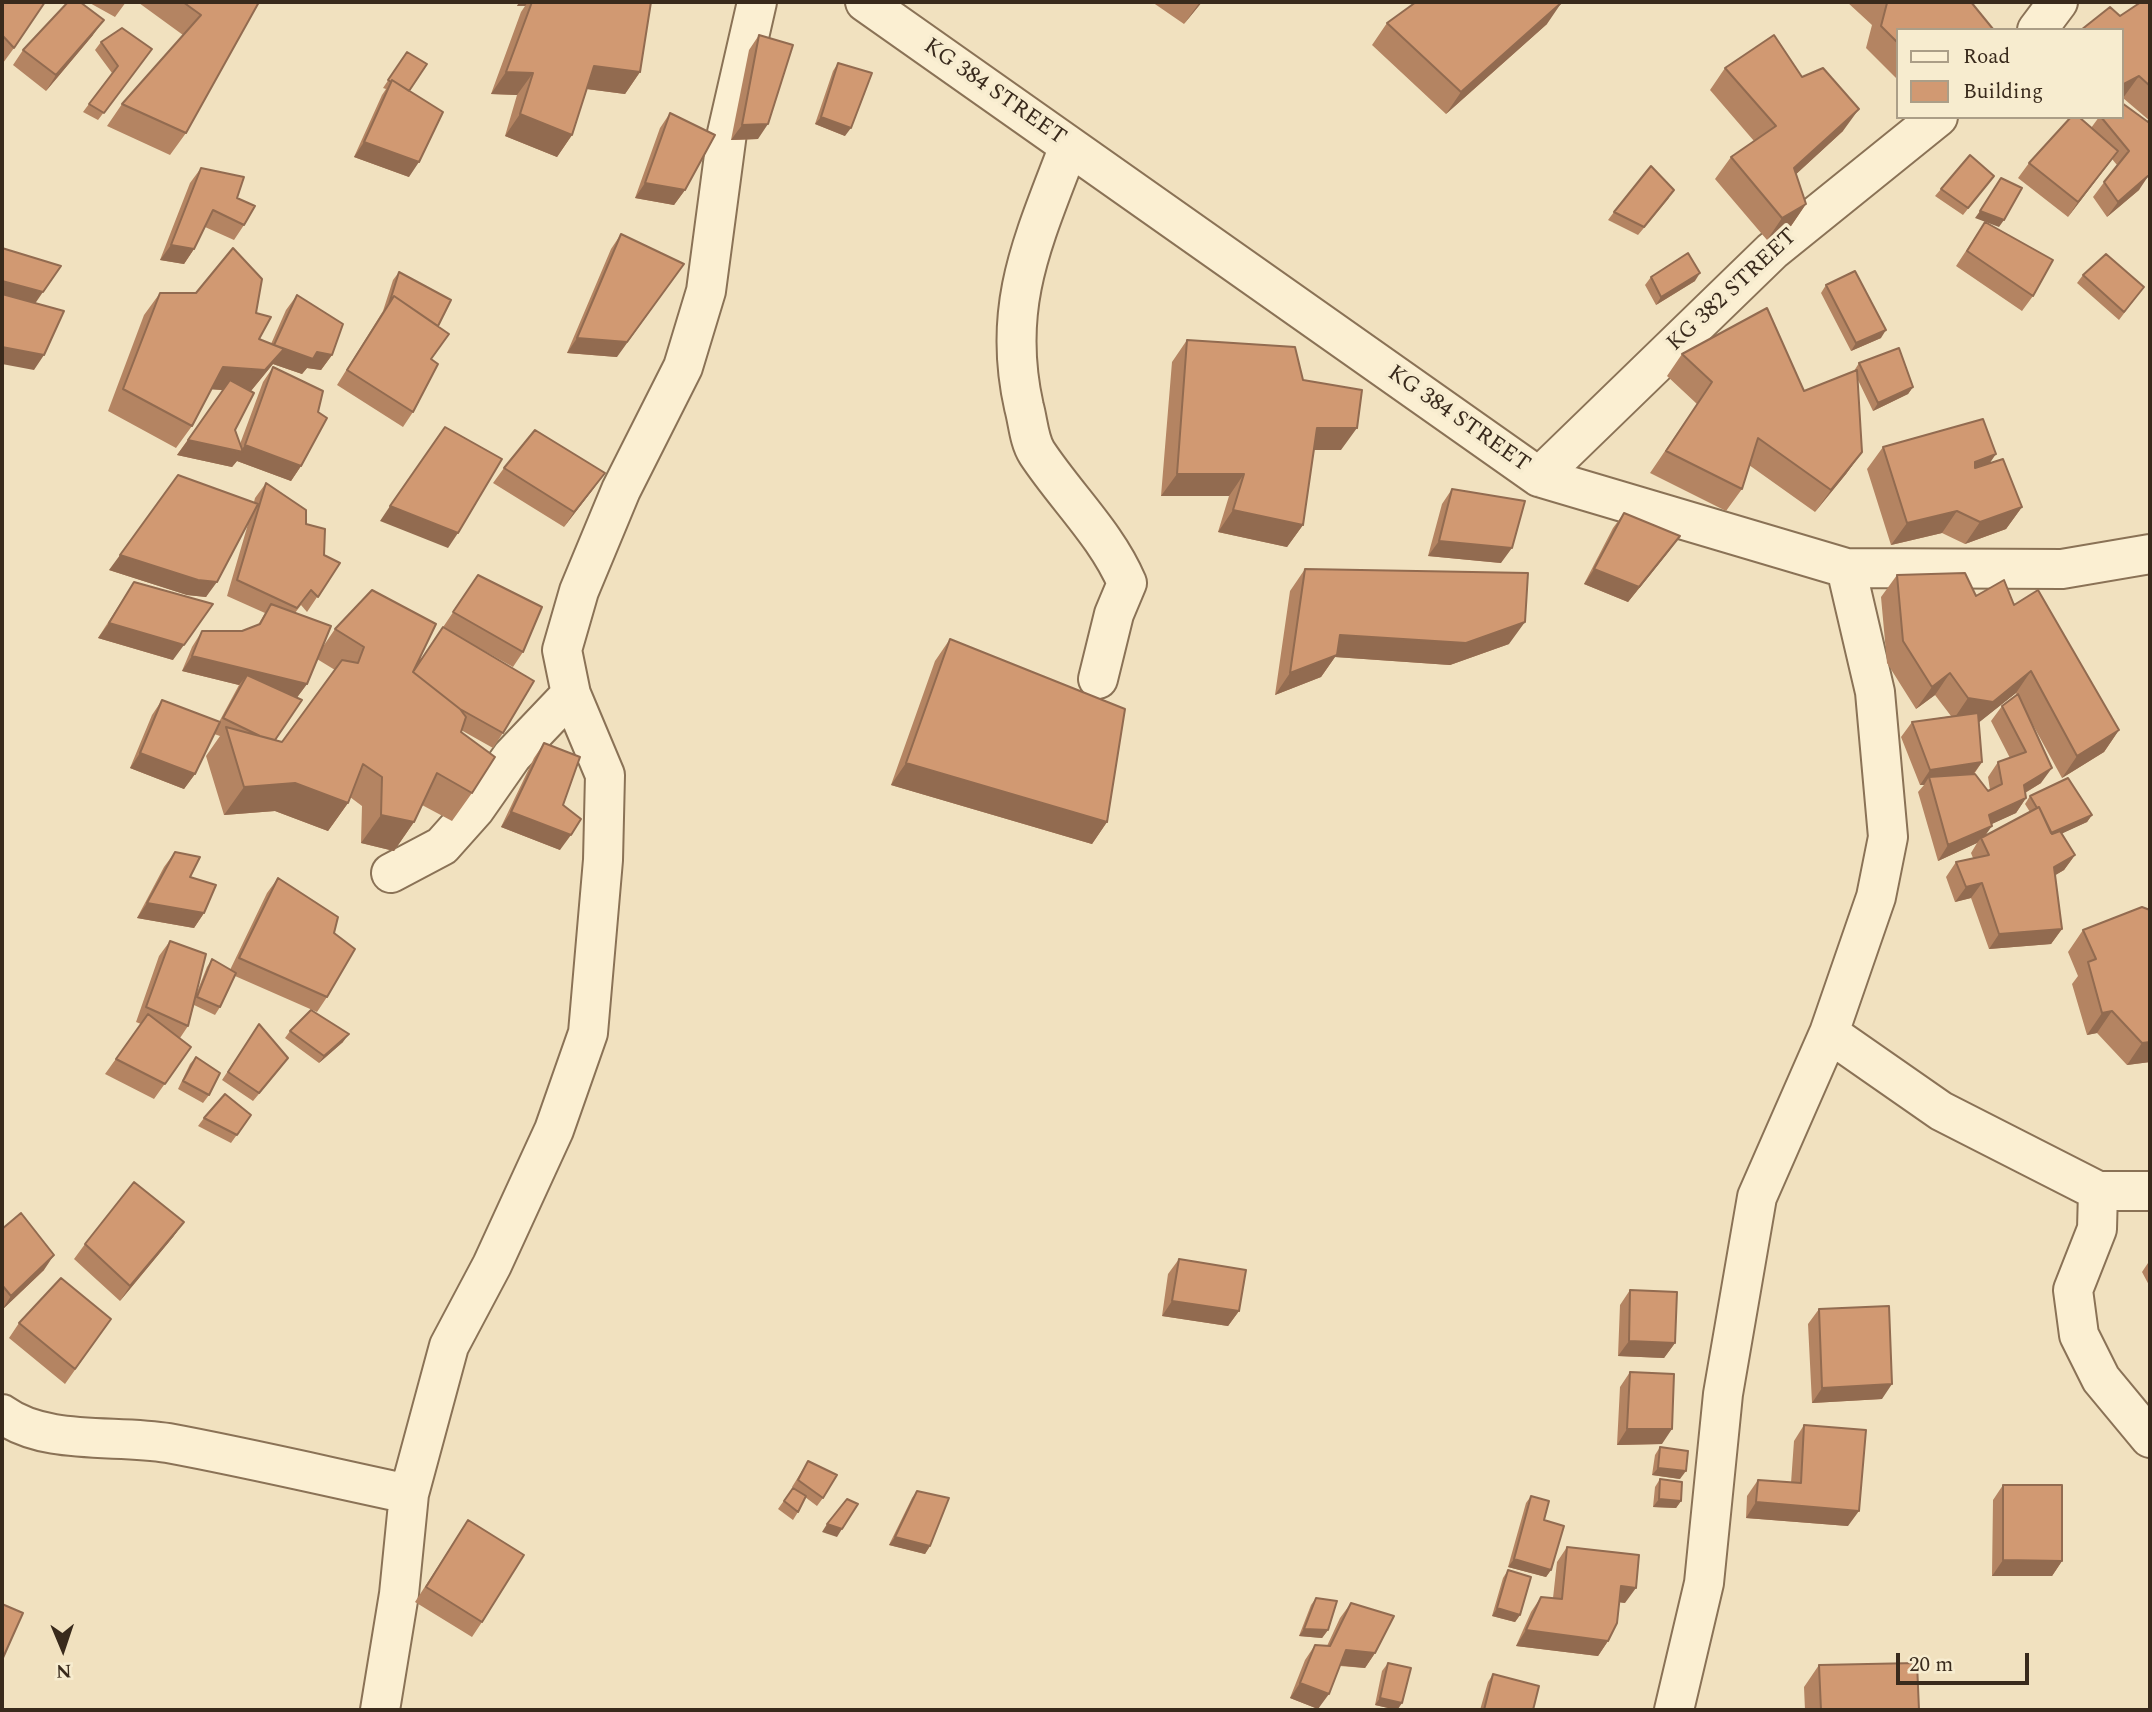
<!DOCTYPE html>
<style>
body{margin:0}
#map{position:relative;width:2152px;height:1712px;overflow:hidden;background:#f1e1bf;font-family:Spectral,serif}
canvas{display:block}
.frame{position:absolute;inset:0;border:4px solid #392a1c;pointer-events:none}
.legend{position:absolute;left:1896px;top:28px;width:228px;height:91px;box-sizing:border-box;background:#f7eccf;border:2px solid #ab9e87;margin:0;padding:9px 12px;list-style:none;font-size:21px;color:#392a1c}
.legend li{display:flex;align-items:center;gap:14px;height:35px}
.legend b{width:35px;border:2px solid #ab9e87}
.north{position:absolute;left:28px;top:1614px;width:70px;height:70px;-webkit-text-stroke:5px #f7eccf;paint-order:stroke;rotate:178deg;font-size:19px;font-weight:700;line-height:28px;text-align:center;color:#392a1c}
.north::after{content:'';display:block;margin:auto;width:24px;height:32px;background:#392a1c;clip-path:polygon(50% 0,100% 100%,50% 72%,0 100%)}
.scale{position:absolute;left:1896px;top:1653px;width:133px;height:32px;box-sizing:border-box;border:4px solid #392a1c;border-top:0;padding-left:9px;font-size:21px;line-height:24px;white-space:nowrap;color:#392a1c;-webkit-text-stroke:5px #f7eccf;paint-order:stroke}
</style>
<div id="map">
<canvas width="2152" height="1712"></canvas>
<div class="frame"></div>
<ul class="legend">
<li><b style="height:9px;background:#fbefd2"></b>Road</li>
<li><b style="height:19px;background:#d19972"></b>Building</li>
</ul>
<div class="north">N</div>
<div class="scale">20 m</div>
</div>
<script>
const g = document.querySelector('canvas').getContext('2d');
g.lineJoin = 'round';
function stroke(path, color, width, dash) {
  g.strokeStyle = color;
  g.lineWidth = width;
  g.lineCap = dash ? 'butt' : 'round';
  g.setLineDash(dash || []);
  g.stroke(path);
}
function fillPath(path, color) {
  g.fillStyle = color;
  g.fill(path, 'evenodd');
}
function drawText(font, color, halo, rows, align = 'center') {
  g.font = font + ' Spectral,serif';
  g.lineWidth = 7;
  g.setLineDash([]);
  g.textBaseline = 'middle';
  g.strokeStyle = halo;
  g.fillStyle = color;
  for (const [text, x, y, turn = 0] of rows) {
    g.save();
    g.translate(x, y);
    g.rotate((+turn || 0) * Math.PI / 180);
    g.textAlign = isNaN(turn) ? turn : align;
    if (halo) g.strokeText(text, 0, 0);
    g.fillText(text, 0, 0);
    g.restore();
  }
}
const street = new Path2D(`
 M865,2L1539,477L1846,568L2062,569L2150,554
 M2037,30L2058,2
 M1069,146C1034,239 1001,305 1024,407C1028,421 1029,441 1037,453C1066,497 1106,534 1127,583L1114,614L1098,679
 M1539,477L1772,251L1938,117
 M391,873L442,846L475,809L512,756L571,694
 M1829,1033L1941,1111L2098,1191L2097,1229L2073,1290L2079,1335L2101,1379L2150,1438
 M2098,1191H2150
 M2,1414C46,1446 116,1434 168,1443C249,1458 329,1477 409,1494
 M380,1710L399,1594L409,1494L449,1346L492,1265L554,1130L588,1033L603,860L605,775L571,694L562,650L579,591L621,490L683,367L706,291L727,133L757,2
 M1674,1710L1704,1583L1723,1394L1757,1197L1829,1033L1876,897L1888,837L1875,692L1846,568`);
stroke(street, '#8a7256', 42);
stroke(street, '#fbefd2', 38);
fillPath(new Path2D(`
 M2,2L14,48L3,63L2,61Z
 M88,2H126L115,17Z
 M140,2H259L186,133L170,155L107,126L122,104L183,35L139,3Z
 M519,2H651L640,72L625,94L587,89L572,135L557,157L505,136L517,95L491,94L521,12L525,6H517Z
 M1152,2H1202L1184,24Z
 M1847,2H1971L1898,30V80L1866,48L1872,25Z
 M2150,2V158L2139,190L2107,217L2093,197L2117,165L2112,159L2068,217L2018,178L2029,163L2091,128L2099,117H2122L2150,121L2123,98L2122,99V30L2120,16Z
 M1387,23L1547,24L1446,114L1372,45Z
 M93,35L46,91L13,65L23,50Z
 M759,35L758,139L731,140L749,50Z
 M101,42L152,49L98,120L83,112L112,73L95,50Z
 M407,52L409,91V177L354,157L382,95L386,89L383,88Z
 M838,63L845,136L815,124L833,71Z
 M1725,68L1802,77L1843,131L1796,174L1806,204L1791,226L1767,240L1715,179L1731,157L1754,141L1710,90Z
 M670,113L685,190L674,205L635,198L660,128Z
 M201,168L237,198L244,225L234,240L205,227L194,249L184,264L160,260L190,183Z
 M1994,176L1963,215L1935,196L1941,189Z
 M1669,198L1638,235L1608,220L1614,212Z
 M1985,222L2033,296L2022,311L1956,266Z
 M621,234L617,357L567,353L611,249Z
 M399,272L438,326L431,359L413,412L403,427L337,385L383,311L393,280Z
 M2083,275L2144,287L2119,320L2077,283Z
 M1651,277L1695,281L1656,305L1645,285Z
 M1826,285L1881,338L1851,351L1821,293Z
 M160,293L256,313L259,339L271,344L286,310L297,295L332,355L321,370L307,368L302,374L273,364L251,391L235,430L240,444L263,382L273,367L301,466L291,481L237,461L232,467L177,455L223,390L211,389L192,426L176,448L108,411L144,315Z
 M1187,340L1303,380L1341,450H1314L1303,525L1287,547L1218,532L1229,496H1161L1172,362Z
 M1682,354L1804,391L1854,371L1859,363L1913,387L1908,394L1873,411L1857,378L1862,452L1846,474L1815,512L1749,465L1742,489L1726,511L1650,473L1697,404L1667,376Z
 M1883,447L1990,463L2022,507L2006,529L1965,544L1942,533L1891,545L1867,469Z
 M504,468L594,488L564,527L493,483Z
 M266,483L306,524L324,555L340,563L307,612L301,605L295,613L322,648L335,629L415,669L478,575L523,652L513,667L445,629L503,733L493,748L461,730L472,793L452,821L422,805L414,822L394,851L361,843L362,806L350,797L348,803L328,831L275,811L224,815L206,756L220,736L214,734L195,774L184,789L130,768L152,715L162,700L219,722L239,685L182,671L192,647L202,631H242L258,625L265,613L227,596L248,524L206,597L187,595L109,570L254,502L255,498ZM317,659L335,670L282,742L275,740L297,697L307,684Z
 M1452,489L1501,563L1428,556L1442,504Z
 M1624,513L1669,551L1628,602L1584,584L1613,528Z
 M1305,569L1509,644L1450,665L1335,657L1321,677L1275,695L1290,591Z
 M1897,575L2014,605L2119,730L2104,752L2062,778L2028,716L2041,783L2025,793L2026,798L2016,813L1991,824L1985,836L2030,812L2025,804L2030,796L2092,815L2087,822L2062,833L2075,855L2064,870L2055,875L2062,929L2051,944L1989,949L1971,898L1955,902L1946,877L1956,862L1973,858L1971,853L1977,843L1938,861L1918,792L1924,785H1920L1901,737L1912,722L1951,716L1935,695L1916,709L1887,663L1881,597ZM2016,693L2017,695L2002,706L1991,721L2010,758L1998,762L1988,777L1990,790L1988,791L1974,774L1982,762L1979,722Z
 M134,582L173,660L98,638Z
 M950,639L1107,822L1092,844L891,785L935,661Z
 M544,743L563,805L560,850L501,827L534,758Z
 M175,852L204,913L194,928L137,918L164,867Z
 M278,878L334,933L327,997L317,1012L235,976L220,1007L215,1015L194,1005L188,1026L180,1038L191,1047L154,1099L105,1074L141,1024L136,1022L159,956L170,941L197,992L207,967L212,959L230,970L267,893Z
 M2142,907L2150,1062L2127,1065L2097,1033L2087,1035L2072,984L2078,976L2068,952L2083,930Z
 M259,1024L283,1065L253,1101L222,1080Z
 M290,1031L343,1042L319,1063L285,1038Z
 M196,1057L209,1095L203,1103L178,1089L190,1064Z
 M251,1115L231,1143L198,1126L204,1118Z
 M184,1222L173,1237L120,1301L74,1259L85,1244Z
 M2,1229L44,1270L2,1310Z
 M1179,1259L1239,1311L1228,1326L1162,1316L1168,1274Z
 M2150,1260V1287L2142,1272Z
 M1630,1290L1675,1343L1664,1358L1618,1356L1620,1305Z
 M1819,1309L1882,1399L1812,1403L1808,1324Z
 M111,1319L65,1384L9,1338L19,1323Z
 M1630,1372L1662,1444L1617,1445L1620,1387Z
 M1804,1425L1848,1526L1746,1518L1747,1496L1758,1480L1791,1483L1794,1441Z
 M1660,1447L1680,1479L1652,1475L1655,1455Z
 M808,1461L823,1498L817,1506L805,1497L798,1512L793,1520L778,1509L793,1488L795,1489L792,1487Z
 M1660,1479L1681,1501L1676,1508L1653,1507L1655,1487Z
 M2003,1485L2062,1561L2052,1576H1992L1993,1500Z
 M917,1491L930,1546L925,1554L889,1545L912,1498Z
 M1531,1496L1544,1520L1551,1570L1546,1577L1508,1567L1526,1503Z
 M468,1520L482,1622L472,1637L415,1602Z
 M1567,1547L1625,1603L1619,1602L1608,1641L1598,1656L1516,1646L1531,1612L1541,1597L1553,1598L1557,1562Z
 M1508,1570L1520,1615L1515,1622L1492,1616L1503,1578Z
 M1316,1598L1328,1630L1322,1638L1299,1636L1311,1605Z
 M1351,1603L1375,1653L1365,1668L1340,1666L1318,1709L1290,1698L1305,1660L1315,1645L1327,1646L1340,1618Z
 M1388,1663L1402,1703L1397,1710L1375,1705L1382,1671Z
 M1819,1665L1919,1710H1805L1804,1687Z
 M1493,1674L1533,1710H1480L1488,1682Z`), '#b48462');
fillPath(new Path2D(`
 M520,2H528L525,6H517Z
 M1200,2H1202L1184,24Z
 M1562,2L1547,24L1446,114L1461,92Z
 M104,20L93,35L46,91L56,75Z
 M594,66L640,72L625,94L579,88Z
 M506,72L533,73L517,95L491,94Z
 M2139,76L2123,98L2122,99V85Z
 M1859,109L1843,131L1779,190L1794,168Z
 M520,114L572,135L557,157L505,136Z
 M821,117L851,128L845,136L815,124Z
 M768,124L758,139L731,140L742,125Z
 M364,142L419,162L409,177L354,157Z
 M2118,151L2107,166L2068,217L2078,202Z
 M2149,175L2139,190L2107,217L2118,202Z
 M645,183L685,190L674,205L635,198Z
 M1806,204L1791,226L1767,240L1782,218Z
 M1980,211L2004,220L1999,227L1975,218Z
 M171,245L194,249L184,264L160,260Z
 M684,264L617,357L567,353L577,338Z
 M1700,273L1695,281L1656,305L1661,297Z
 M2,281L43,292L32,308L2,299Z
 M1886,330L1881,338L1851,351L1856,343Z
 M274,346L332,355L321,370L307,368L302,374L273,364L250,392L207,389L223,367Z
 M2,347L44,355L34,370L2,364Z
 M1913,387L1908,394L1873,411L1878,403Z
 M1317,428H1357L1341,450H1302Z
 M188,440L240,452L245,445L301,466L291,481L237,461L232,467L177,455Z
 M1862,452L1846,474L1815,512L1831,490Z
 M1996,454L1981,476L1960,484L1975,462Z
 M605,473L594,488L564,527L574,512Z
 M1177,474H1244L1229,496H1161Z
 M390,506L458,533L448,548L380,521Z
 M2022,507L2006,529L1965,544L1980,522Z
 M1233,510L1303,525L1287,547L1218,532Z
 M1957,511L1942,533L1891,545L1907,523Z
 M1680,536L1669,551L1628,602L1584,584L1594,569Z
 M1439,541L1512,548L1501,563L1428,556Z
 M120,555L217,582L206,597L187,595L109,570Z
 M1525,622L1509,644L1450,665L1335,657L1321,677L1275,695L1290,673L1340,635Z
 M109,623L184,645L173,660L98,638Z
 M192,656L307,684L296,699L247,675L239,685L182,671Z
 M2031,671L2016,693L1977,724L1953,720L1968,698Z
 M1950,673L1935,695L1916,709L1932,687Z
 M2119,730L2104,752L2062,778L2077,756Z
 M140,753L195,774L184,789L130,768Z
 M1982,762L1971,777H1929L1924,785H1920L1930,770Z
 M906,763L1107,822L1092,844L891,785Z
 M2052,768L2041,783L2013,800L2024,785Z
 M295,783L348,803L328,831L275,811L224,815L244,787Z
 M2026,798L2016,813L1979,830L1989,815Z
 M511,812L571,835L560,850L501,827Z
 M381,815L414,822L394,851L361,843Z
 M2092,815L2087,822L2046,841L2051,833Z
 M1992,826L1982,840L1981,838L1977,843L1938,861L1948,845Z
 M2075,855L2064,870L2044,882L2054,867Z
 M1982,883L1971,898L1955,902L1966,887Z
 M147,903L204,913L194,928L137,918Z
 M2062,929L2051,944L1989,949L1999,934Z
 M2112,1011L2097,1033L2087,1035L2102,1013Z
 M349,1034L343,1042L319,1063L324,1056Z
 M2150,1042V1062L2127,1065L2142,1043Z
 M184,1222L173,1237L120,1301L130,1286Z
 M54,1255L44,1270L2,1310L11,1296Z
 M1172,1301L1239,1311L1228,1326L1162,1316Z
 M1629,1341L1675,1343L1664,1358L1618,1356Z
 M1892,1384L1882,1399L1812,1403L1822,1388Z
 M1627,1429H1672L1662,1444L1617,1445Z
 M1658,1468L1686,1471L1680,1479L1652,1475Z
 M1659,1499L1681,1501L1676,1508L1653,1507Z
 M1756,1502L1859,1511L1848,1526L1746,1518Z
 M827,1524L842,1529L837,1537L822,1532Z
 M895,1537L930,1546L925,1554L889,1545Z
 M1514,1559L1551,1570L1546,1577L1508,1567Z
 M2003,1560L2062,1561L2052,1576H1992Z
 M1621,1586L1636,1588L1625,1603L1610,1601Z
 M1497,1608L1520,1615L1515,1622L1492,1616Z
 M1304,1629L1328,1630L1322,1638L1299,1636Z
 M1526,1630L1608,1641L1598,1656L1516,1646Z
 M1346,1650L1375,1653L1365,1668L1336,1665Z
 M1300,1683L1329,1694L1318,1709L1290,1698Z
 M1380,1698L1402,1703L1397,1710L1375,1705Z`), '#926b50');
const building = new Path2D(`
 M2,2H45L14,48L2,35Z
 M68,2H80L104,20L56,75L23,50Z
 M183,2H259L186,133L122,104L201,15Z
 M532,2H651L640,72L594,66L572,135L520,114L533,73L506,72Z
 M1416,2H1562L1461,92L1387,23Z
 M1886,2H1971L1993,29L1992,30H1898V43L1881,26L1887,3Z
 M2141,2H2150V86L2139,76L2122,85V30H2081L2110,7L2120,16Z
 M122,28L152,49L104,113L89,104L118,66L101,42Z
 M759,35L793,45L768,124L742,125Z
 M1774,35L1802,77L1823,68L1859,109L1794,168L1806,204L1782,218L1731,157L1776,126L1725,68Z
 M407,52L427,64L409,91L392,80L391,82L388,80Z
 M838,63L872,73L851,128L821,117Z
 M392,80L443,112L419,162L364,142Z
 M2122,103L2148,122L2150,121V154L2149,155V175L2118,202L2104,182L2129,151L2101,117H2122Z
 M670,113L715,135L685,190L645,183Z
 M2071,117H2079L2118,151L2078,202L2029,163Z
 M1970,155L1994,176L1968,208L1941,189Z
 M1651,166L1674,190L1644,227L1614,212Z
 M201,168L244,177L237,198L255,206L244,225L213,210L194,249L171,245Z
 M2001,178L2022,188L2004,220L1980,211Z
 M1985,222L2053,260L2033,296L1967,251Z
 M621,234L684,264L627,342L577,338Z
 M2,248L61,266L43,292L2,281Z
 M233,248L262,279L256,313L271,317L259,339L284,349L265,370L223,367L192,426L123,389L160,293H196Z
 M1688,253L1700,273L1661,297L1651,277Z
 M2106,254L2144,287L2124,312L2083,275Z
 M1855,271L1886,330L1856,343L1826,285Z
 M399,272L451,300L438,326L394,296L389,304Z
 M2,294L64,311L44,355L2,347Z
 M297,295L343,324L332,355L317,352L313,359L274,345Z
 M394,296L449,334L431,359L438,364L413,412L347,370Z
 M1767,308L1804,391L1857,370L1862,452L1831,490L1758,438L1742,489L1666,451L1712,382L1682,354Z
 M1187,340L1295,347L1303,380L1362,390L1357,428H1317L1303,525L1233,510L1244,474H1177Z
 M1899,348L1913,387L1878,403L1859,363Z
 M273,367L323,391L318,412L327,418L301,466L245,445Z
 M230,380L254,393L235,430L243,452L188,440Z
 M1983,419L1996,454L1975,462V468L2003,459L2022,507L1980,522L1957,511L1907,523L1883,447Z
 M445,427L502,459L458,533L390,506Z
 M535,430L605,473L574,512L504,468Z
 M178,475L258,504L217,582L198,580L120,555Z
 M266,483L306,510V524L325,529L324,555L340,563L318,597L311,590L297,608L237,580Z
 M1452,489L1525,501L1512,548L1439,541Z
 M1624,513L1680,536L1639,587L1594,569Z
 M1305,569L1528,573L1525,622L1466,643L1340,635L1337,655L1290,673Z
 M1965,573L1976,596L2004,580L2014,605L2038,590L2119,730L2077,756L2031,671L1993,702L1968,698L1950,673L1932,687L1903,641L1897,575Z
 M478,575L542,607L523,652L453,612Z
 M134,582L213,604L184,645L109,623Z
 M372,590L436,624L413,672L460,709L466,717L461,732L495,757L472,793L437,773L414,822L381,815L382,777L363,764L348,803L295,783L244,787L226,727L282,742L342,660L358,663L364,647L335,629Z
 M271,604L331,626L307,684L192,656L202,631H242L260,624Z
 M443,627L534,681L503,733L460,709L413,672Z
 M950,639L1125,709L1107,822L906,763Z
 M247,675L302,700L275,740L260,736L223,718Z
 M2018,694L2052,768L2024,785L2026,798L1989,815L1992,826L1948,845L1929,777L1975,774L1988,791L2002,784L1998,762L2026,752L2002,706Z
 M162,700L220,722L195,774L140,753Z
 M1978,713L1982,762L1930,770L1912,722Z
 M544,743L580,757L563,805L581,819L571,835L511,812Z
 M2068,778L2092,815L2051,833L2039,807L2037,808L2030,796Z
 M2039,807L2052,834L2060,831L2075,855L2054,867L2062,929L1999,934L1982,883L1966,887L1956,862L1989,855L1981,838Z
 M175,852L200,857L190,877L216,885L204,913L147,903Z
 M278,878L338,917L334,933L355,949L327,997L239,958Z
 M2142,907L2150,910V1042L2142,1043L2112,1011L2102,1013L2088,962L2096,959L2083,930Z
 M170,941L206,954L188,1026L146,1007Z
 M212,959L236,973L220,1007L197,997Z
 M311,1010L349,1034L324,1056L290,1031Z
 M148,1014L191,1047L165,1084L116,1059Z
 M259,1024L288,1058L259,1093L228,1072Z
 M196,1057L220,1073L209,1095L183,1081Z
 M225,1094L251,1115L237,1135L204,1118Z
 M134,1182L184,1222L130,1286L85,1244Z
 M21,1213L54,1255L11,1296L2,1285V1229Z
 M1179,1259L1246,1270L1239,1311L1172,1301Z
 M61,1278L111,1319L75,1369L19,1323Z
 M1630,1290L1677,1292L1675,1343L1629,1341Z
 M1889,1306L1892,1384L1822,1388L1819,1309Z
 M1630,1372L1674,1374L1672,1429H1627Z
 M1804,1425L1866,1430L1859,1511L1756,1502L1758,1480L1801,1483Z
 M1660,1447L1688,1451L1686,1471L1658,1468Z
 M808,1461L837,1475L823,1498L798,1480Z
 M1660,1479L1682,1482L1681,1501L1659,1499Z
 M2003,1485H2062V1561L2003,1560Z
 M793,1488L806,1496L798,1512L784,1501Z
 M917,1491L949,1498L930,1546L895,1537Z
 M1531,1496L1549,1501L1544,1520L1564,1526L1551,1570L1514,1559Z
 M847,1499L858,1504L842,1529L827,1524Z
 M468,1520L524,1555L482,1622L426,1587Z
 M1567,1547L1639,1555L1636,1588L1621,1586L1617,1623L1608,1641L1526,1630L1541,1597L1562,1599Z
 M1508,1570L1531,1577L1520,1615L1497,1608Z
 M1316,1598L1337,1601L1328,1630L1304,1629Z
 M1351,1603L1394,1616L1375,1653L1346,1650L1329,1694L1300,1683L1315,1645L1330,1646Z
 M2,1604L23,1613L2,1660Z
 M1388,1663L1411,1668L1402,1703L1380,1698Z
 M1917,1663L1919,1710H1821L1819,1665Z
 M1493,1674L1539,1686L1533,1710H1484Z`);
fillPath(building, '#d19972');
stroke(building, '#926b50', 2);
drawText('23px', '#392a1c', '#f7eccf', [
 ["KG 384 STREET",994,93,35],
 ["KG 382 STREET",1733,291,-43],
 ["KG 384 STREET",1458,420,35]
]);
</script>
